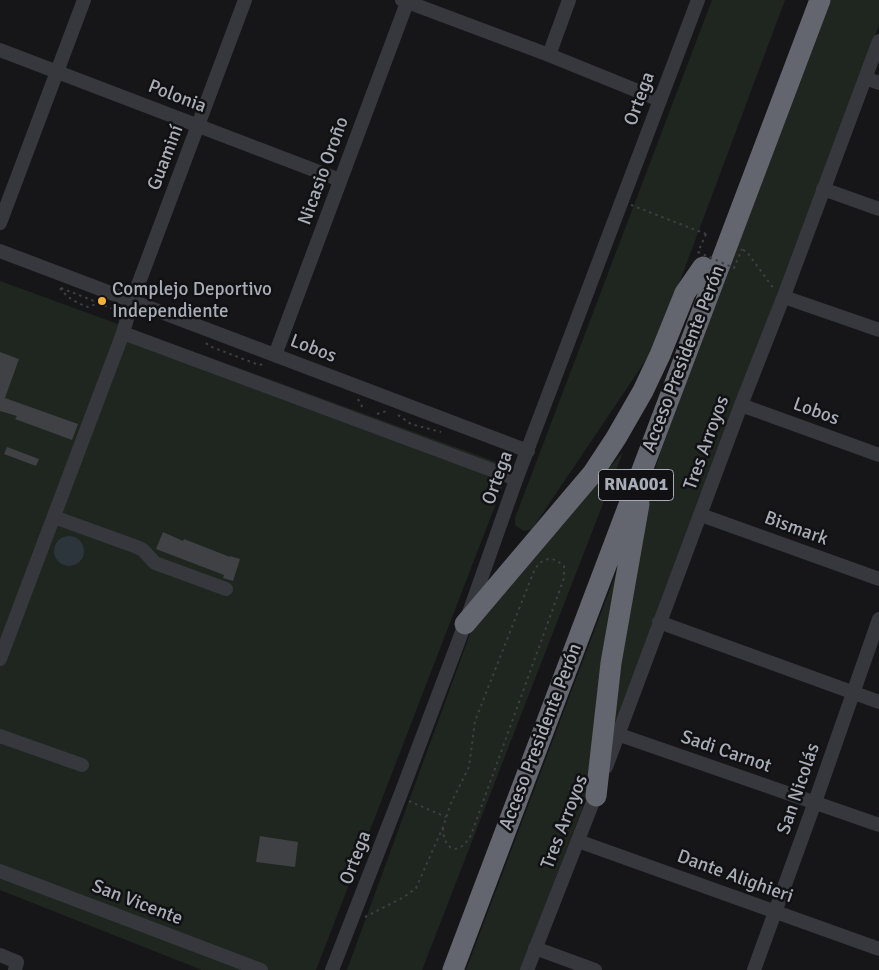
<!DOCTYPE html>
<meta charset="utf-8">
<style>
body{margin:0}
canvas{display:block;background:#161618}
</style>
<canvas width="879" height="970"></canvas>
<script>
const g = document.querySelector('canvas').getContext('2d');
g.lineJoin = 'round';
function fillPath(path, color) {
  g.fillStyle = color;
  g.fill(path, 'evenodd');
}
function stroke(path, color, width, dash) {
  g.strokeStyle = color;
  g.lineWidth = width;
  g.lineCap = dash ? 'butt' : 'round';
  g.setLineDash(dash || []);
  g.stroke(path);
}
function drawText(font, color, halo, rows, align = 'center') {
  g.font = font + ' Signika,sans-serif';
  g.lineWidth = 5;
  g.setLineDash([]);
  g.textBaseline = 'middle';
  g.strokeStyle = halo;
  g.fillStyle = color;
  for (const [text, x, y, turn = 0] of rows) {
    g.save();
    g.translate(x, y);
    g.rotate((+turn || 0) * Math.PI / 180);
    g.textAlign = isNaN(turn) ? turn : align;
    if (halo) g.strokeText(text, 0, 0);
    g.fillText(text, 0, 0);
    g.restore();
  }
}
fillPath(new Path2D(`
 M712,0H785L656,345L532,529L524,531L515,525V518Z
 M831,0H879V25L608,741L646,496L663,445Z
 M0,281L510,467L316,970H202L0,890Z
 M623,452L422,970H347L473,626Z
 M620,563L588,794L520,970H466Z`), '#1e261f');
fillPath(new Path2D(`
 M54 551a15 15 0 1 1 30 0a15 15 0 1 1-30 0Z`), '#2c353c');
fillPath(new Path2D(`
 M0,352L19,359L5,398L78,424L72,440L15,419L17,416L0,411Z
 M7,447L39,459L36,466L4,454Z
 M163,532L183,541L184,539L230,557V556L240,559L233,581L223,578L224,575L156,549Z
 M260,836L298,842L295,867L256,862Z`), '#404145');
stroke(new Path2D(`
 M631,205L706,234
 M743,250L747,252L774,289
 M60,288C67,298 77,303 88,307L99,303L118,311
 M61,288L99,303
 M206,343L209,346L259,365L264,364
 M358,399L364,410
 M377,414L387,411
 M398,415L411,424L441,432
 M409,801L446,817
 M365,917L404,897L416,888L443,827L451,803L469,767L475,721L534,571L539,563L548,559L556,560L564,566V578L471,835C459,857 443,851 443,827`), '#3d3f44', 2, [2.5, 4]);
stroke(new Path2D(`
 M402,0L549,55L660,100
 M0,50L340,180
 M549,55L569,0
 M865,78L879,83
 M823,189L879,209
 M0,223L84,0
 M0,251L528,451
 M784,297L879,330
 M123,333L508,476L516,480
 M275,355L408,0
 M741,405L879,455
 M701,515L879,579
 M54,517L137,547L143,550L155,563L226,589
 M659,622L879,702
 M0,659L123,333L132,301L245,0
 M617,734L879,825
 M0,736L82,765
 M606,767L741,405L785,293L879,41
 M578,841L879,949
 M0,871L261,970
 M535,948L595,970
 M0,955L17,962L15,970
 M332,970L400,796L465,624L516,480L698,0
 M527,970L598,789
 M754,970L815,802L879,619`), '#37383d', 14);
stroke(new Path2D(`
 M465,624L593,473L616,438L643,391L660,355L685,293L703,267
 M596,796L611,663L639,504
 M453,970L820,0`), '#63666e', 21);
stroke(new Path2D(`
 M706,234L698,252L734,268L742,249`), '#3d3f44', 2, [2.5, 4]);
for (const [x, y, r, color] of [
 [102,301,5,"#f2b134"]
]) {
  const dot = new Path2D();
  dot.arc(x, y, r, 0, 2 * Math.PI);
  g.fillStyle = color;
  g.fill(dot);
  stroke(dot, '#111113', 2);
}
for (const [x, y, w] of [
 [636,485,75]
]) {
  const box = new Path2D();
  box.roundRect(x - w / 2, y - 15.5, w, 31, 4);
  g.fillStyle = '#111113';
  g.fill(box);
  stroke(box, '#a8adb8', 1);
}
drawText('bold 18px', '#a8adb8', null, [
 ["RNA001",636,485]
]);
drawText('19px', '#a8adb8', '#111113', [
 ["Polonia",177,97,21],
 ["Ortega",640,99,-70],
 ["Guaminí",166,158,-69],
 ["Nicasio Oroño",324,171,-70],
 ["Lobos",313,349,21],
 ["Acceso Presidente Perón",684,359,-69],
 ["Lobos",816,412,20],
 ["Tres Arroyos",707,443,-70],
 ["Ortega",498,478,-70],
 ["Bismark",796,529,20],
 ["Acceso Presidente Perón",541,737,-69],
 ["Sadi Carnot",726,752,19],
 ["San Nicolás",799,789,-71],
 ["Tres Arroyos",565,822,-69],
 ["Ortega",356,858,-69],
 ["Dante Alighieri",735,877,20],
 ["San Vicente",137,903,21]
]);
drawText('19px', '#a8adb8', '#111113', [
 ["Complejo Deportivo",112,290],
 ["Independiente",112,312]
], 'left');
</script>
